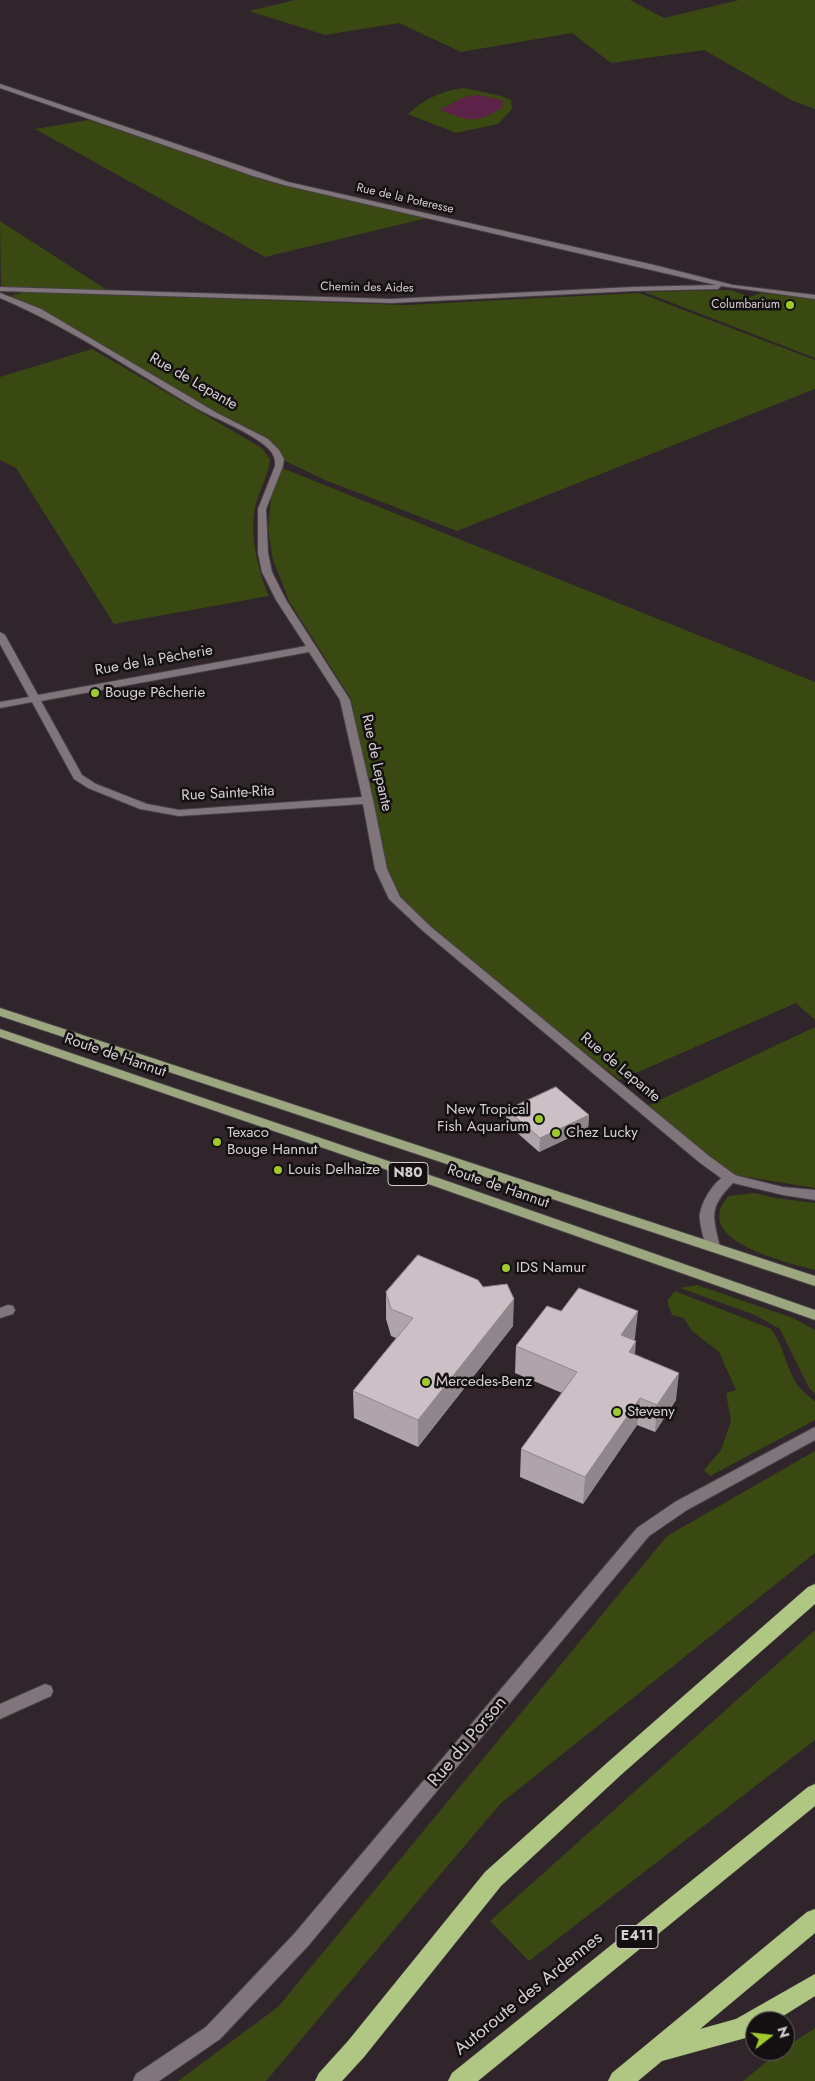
<!DOCTYPE html>
<meta charset="utf-8">
<style>
body{margin:0}
#map{position:relative;width:815px;height:2081px;overflow:hidden;background:#2f252b;font-family:Jost,sans-serif}
canvas{display:block}
.north{position:absolute;left:745px;top:2011px;width:50px;height:50px;box-sizing:border-box;background:#141012;border:1px solid #615c5f;border-radius:50%;rotate:74deg;font-size:14px;font-weight:700;line-height:20px;text-align:center;color:#d5cfd2}
.north::after{content:'';display:block;margin:auto;width:18px;height:22px;background:#9fca2c;clip-path:polygon(50% 0,100% 100%,50% 72%,0 100%)}
</style>
<div id="map">
<canvas width="815" height="2081"></canvas>
<div class="north">N</div>
</div>
<script>
const g = document.querySelector('canvas').getContext('2d');
g.lineJoin = 'round';
function fillPath(path, color) {
  g.fillStyle = color;
  g.fill(path, 'evenodd');
}
function stroke(path, color, width, dash) {
  g.strokeStyle = color;
  g.lineWidth = width;
  g.lineCap = dash ? 'butt' : 'round';
  g.setLineDash(dash || []);
  g.stroke(path);
}
function drawText(font, color, halo, rows, align = 'center') {
  g.font = font + ' Jost,sans-serif';
  g.lineWidth = 5;
  g.setLineDash([]);
  g.textBaseline = 'middle';
  g.strokeStyle = halo;
  g.fillStyle = color;
  for (const [text, x, y, turn = 0] of rows) {
    g.save();
    g.translate(x, y);
    g.rotate((+turn || 0) * Math.PI / 180);
    g.textAlign = isNaN(turn) ? turn : align;
    if (halo) g.strokeText(text, 0, 0);
    g.fillText(text, 0, 0);
    g.restore();
  }
}
fillPath(new Path2D(`
 M295,0H630L664,18L739,0H815V109L793,101L704,50L611,63L572,33L461,52L399,23L325,35L249,11Z
 M464,88L501,96L511,100L512,109L498,124L456,133L408,114C428,97 439,92 464,88Z
 M89,120L262,180L427,218L265,257L35,129Z
 M0,221L107,290L1,287Z
 M730,290L750,297L761,293L815,298V358L644,292Z
 M25,292L406,305L639,293L815,360V389L457,531L325,480L283,460L274,445L39,310L10,296Z
 M92,349L262,448L270,459C269,475 260,488 256,504C248,532 258,570 269,596L114,624L16,468L0,460V377Z
 M282,468L815,682V1020L796,1003L620,1080L533,1014L410,908L392,884L384,862L351,699L289,601L273,560L268,529L271,498Z
 M815,1027V1188L735,1175L697,1151L647,1106Z
 M755,1193L775,1198L815,1203V1270C791,1263 710,1246 720,1210C721,1205 726,1200 728,1196Z
 M697,1285L793,1318L815,1330V1394L809,1388L780,1329L755,1315L680,1288Z
 M675,1291L771,1329C784,1346 786,1368 798,1386C803,1392 810,1397 815,1402V1420L710,1476L704,1470L721,1450L731,1421L726,1393L736,1390L719,1352L692,1331L684,1318L672,1315L667,1301Z
 M815,1451V1553L500,1804L266,2081H178L278,2007L667,1536Z
 M815,1630V1740L529,1961L490,1921Z
 M815,2028V2081H743L777,2053L785,2051V2048Z`), '#394911');
fillPath(new Path2D(`
 M478,95L503,100L502,108C473,125 471,121 440,110L464,97Z`), '#5c2247');
const street = new Path2D(`
 M0,84L288,182L654,265L733,285L815,295V299L721,286L718,289L633,291L391,303L0,291V287L391,299L633,287L716,285L284,185L253,176L0,88Z
 M0,293L41,309L217,413L268,439L279,450L284,459L283,466L266,509L268,553L272,572L286,600L350,700L373,800L387,869L400,897L431,927L709,1156L735,1175L737,1178L735,1181H725L699,1162L423,931L389,899L375,869L363,804L179,816L140,809L88,788L74,779L32,702L0,708V702L29,697L0,644V632L5,635L38,695L306,646L276,600L262,572L258,553V509L275,466C276,456 271,450 263,444C247,431 216,419 196,408C132,370 69,327 0,298ZM309,652L340,700L362,797L179,810L147,804L96,784L82,775L41,701Z
 M8,1305L13,1306L15,1310L13,1314L0,1318V1308Z
 M815,1427V1440L687,1510L649,1536L308,1946L220,2039L159,2081H133L136,2074L206,2027L294,1934L637,1528L675,1502Z
 M45,1684L51,1686L53,1691L51,1696L0,1719V1704Z`);
const secondary = new Path2D(`
 M730,1174L783,1187L815,1190V1200L783,1195L733,1183C708,1208 713,1216 720,1247L718,1250H708C705,1245 698,1219 700,1213C703,1199 716,1177 730,1174Z`);
const primary = new Path2D(`
 M0,1008L815,1276V1286L0,1016Z
 M0,1029L447,1181L815,1310V1320L437,1187L0,1037Z`);
const highway = new Path2D(`
 M815,1584V1604L622,1774L501,1886L364,2057L342,2081H315L319,2073L348,2041L485,1872L608,1762L808,1587Z
 M815,1784V1806L478,2081H448L452,2073L808,1787Z
 M815,1909V1933L700,2029L736,2019L815,1974V1996L775,2021H755V2033L749,2037L662,2061L638,2081H608L612,2073L807,1912Z`);
stroke(street, '#484045', 2);
stroke(secondary, '#484045', 2);
stroke(primary, '#484045', 2);
stroke(highway, '#484045', 1);
fillPath(street, '#80757b');
fillPath(secondary, '#80757b');
fillPath(primary, '#9ca67f');
fillPath(highway, '#afc782');
fillPath(new Path2D(`
 M507,1110L589,1115L588,1129L539,1152L506,1123Z
 M483,1287L513,1326L418,1447L354,1418L353,1391L396,1338L391,1336L386,1319V1292Z
 M561,1311L635,1338L634,1340L635,1355L676,1400L655,1432L637,1425L583,1504L520,1477L521,1449L562,1393L515,1373L516,1346Z`), '#afa4aa');
fillPath(new Path2D(`
 M589,1115L588,1129L539,1152L540,1138Z
 M514,1299L513,1326L418,1447V1420Z
 M638,1311L635,1338L619,1362L621,1335Z
 M636,1341L634,1368L629,1352Z
 M679,1373L676,1400L655,1432L657,1405Z
 M640,1398L637,1425L583,1504L585,1477Z`), '#8f868b');
const building = new Path2D(`
 M556,1087L589,1115L540,1138L507,1110Z
 M418,1255L478,1280L483,1287L507,1284L514,1299L418,1420L353,1391L413,1318L391,1309L386,1292Z
 M579,1288L638,1311L621,1335L636,1341L629,1352L679,1373L657,1405L640,1398L585,1477L521,1449L577,1372L516,1346L547,1306L561,1311Z`);
fillPath(building, '#ccbfc6');
stroke(building, '#8f868b', 1);
for (const [x, y, r, color] of [
 [790,305,5,"#9fca2c"],
 [95,693,5,"#9fca2c"],
 [539,1119,5,"#9fca2c"],
 [556,1133,5,"#9fca2c"],
 [217,1142,5,"#9fca2c"],
 [278,1170,5,"#9fca2c"],
 [506,1268,5,"#9fca2c"],
 [426,1382,5,"#9fca2c"],
 [617,1412,5,"#9fca2c"]
]) {
  const dot = new Path2D();
  dot.arc(x, y, r, 0, 2 * Math.PI);
  g.fillStyle = color;
  g.fill(dot);
  stroke(dot, '#141012', 2);
}
drawText('12px', '#d5cfd2', '#141012', [
 ["Rue de la Poteresse",405,199,13],
 ["Chemin des Aides",367,288,1]
]);
drawText('12px', '#d5cfd2', '#141012', [
 ["Columbarium",780,305]
], 'right');
for (const [x, y, w] of [
 [408,1174,40],
 [637,1937,42]
]) {
  const box = new Path2D();
  box.roundRect(x - w / 2, y - 11.5, w, 23, 4);
  g.fillStyle = '#141012';
  g.fill(box);
  stroke(box, '#d5cfd2', 1);
}
drawText('bold 14px', '#d5cfd2', null, [
 ["N80",408,1174],
 ["E411",637,1937]
]);
drawText('15px', '#d5cfd2', '#141012', [
 ["Rue de Lepante",193,382,30],
 ["Rue de la Pêcherie",154,661,-10],
 ["Rue de Lepante",376,763,78],
 ["Rue Sainte-Rita",228,794,-3],
 ["Route de Hannut",115,1056,19],
 ["Rue de Lepante",620,1068,40],
 ["Route de Hannut",498,1187,19]
]);
drawText('15px', '#d5cfd2', '#141012', [
 ["Bouge Pêcherie",105,693],
 ["New Tropical",529,1110,"right"],
 ["Fish Aquarium",529,1127,"right"],
 ["Texaco",227,1133],
 ["Bouge Hannut",227,1150],
 ["Chez Lucky",566,1133],
 ["Louis Delhaize",288,1170],
 ["IDS Namur",516,1268],
 ["Mercedes-Benz",436,1382],
 ["Steveny",627,1412]
], 'left');
drawText('18px', '#d5cfd2', '#141012', [
 ["Rue du Porson",468,1742,-50],
 ["Autoroute des Ardennes",529,1994,-39]
]);
</script>
